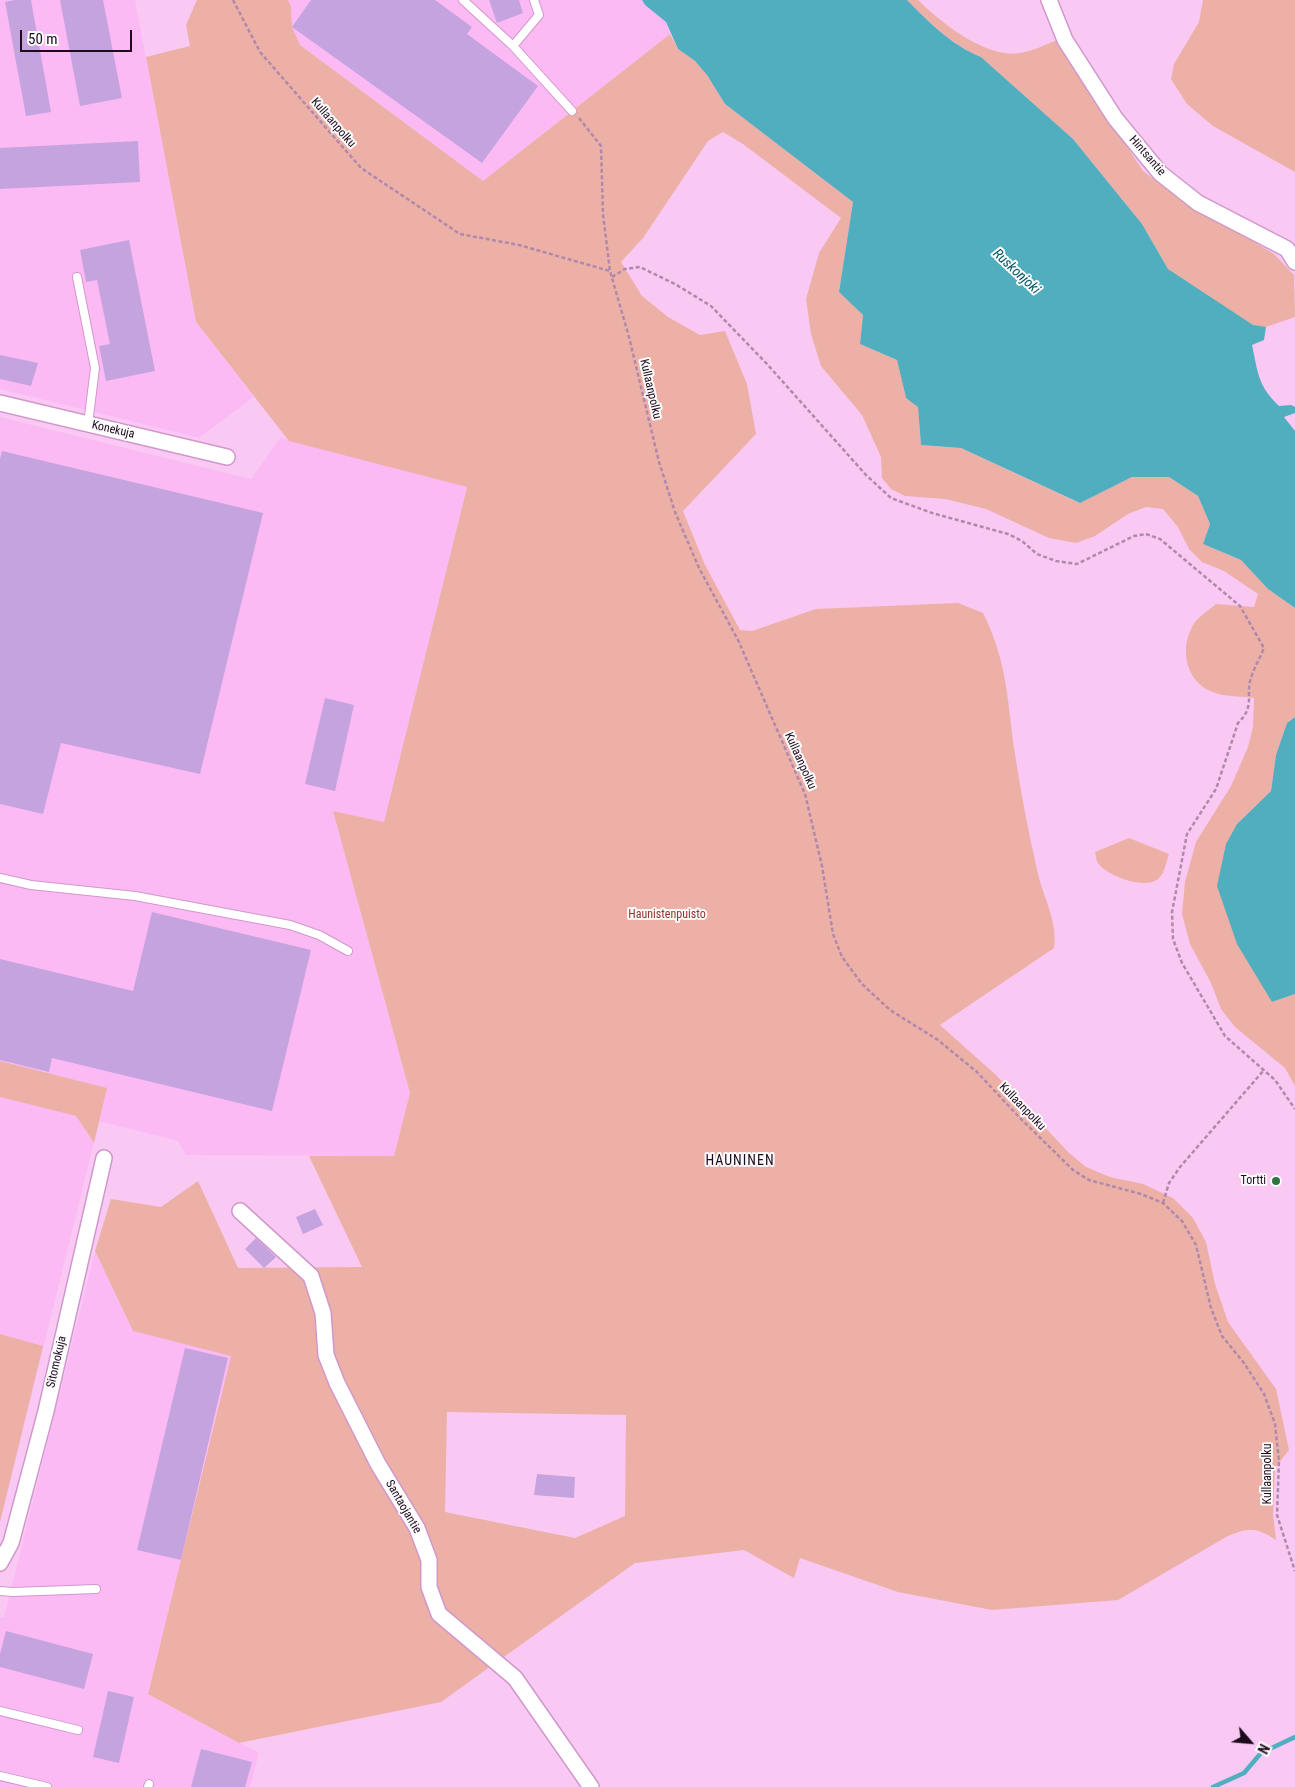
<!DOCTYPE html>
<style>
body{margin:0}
#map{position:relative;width:1295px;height:1787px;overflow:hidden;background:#f9c9f4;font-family:"Roboto Condensed",sans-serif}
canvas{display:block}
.north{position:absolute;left:1225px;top:1717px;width:50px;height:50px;-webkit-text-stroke:4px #fbfbfb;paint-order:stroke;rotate:117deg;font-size:14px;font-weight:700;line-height:20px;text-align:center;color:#1e091d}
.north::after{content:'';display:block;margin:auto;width:18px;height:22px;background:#1e091d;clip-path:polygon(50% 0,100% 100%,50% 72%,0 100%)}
.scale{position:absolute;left:20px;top:30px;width:112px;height:22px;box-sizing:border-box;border:2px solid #1e091d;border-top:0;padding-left:6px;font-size:15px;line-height:18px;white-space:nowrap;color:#1e091d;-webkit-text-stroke:4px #fbfbfb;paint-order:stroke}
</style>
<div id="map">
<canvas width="1295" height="1787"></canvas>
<div class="north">N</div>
<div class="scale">50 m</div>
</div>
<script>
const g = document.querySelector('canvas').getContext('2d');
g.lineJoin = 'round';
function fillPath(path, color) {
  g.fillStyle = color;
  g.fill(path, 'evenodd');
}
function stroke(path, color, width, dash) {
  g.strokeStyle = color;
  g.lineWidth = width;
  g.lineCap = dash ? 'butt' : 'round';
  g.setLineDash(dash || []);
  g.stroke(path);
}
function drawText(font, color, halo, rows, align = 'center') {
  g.font = font + ' "Roboto Condensed",sans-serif';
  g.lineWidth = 4;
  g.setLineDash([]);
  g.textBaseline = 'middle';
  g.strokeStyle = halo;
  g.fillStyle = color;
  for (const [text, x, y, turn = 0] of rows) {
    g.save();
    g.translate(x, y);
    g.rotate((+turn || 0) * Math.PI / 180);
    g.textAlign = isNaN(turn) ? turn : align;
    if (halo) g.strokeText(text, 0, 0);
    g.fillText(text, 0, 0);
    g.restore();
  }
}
fillPath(new Path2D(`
 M0,0H135L196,322L254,397L199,438L0,389Z
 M288,0H642L645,5L666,22L670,34L483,181L300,45L292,27L291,6Z
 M0,417L251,479L280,438L467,486L384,823L333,811L410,1093L394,1156L186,1155L178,1141L99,1121L106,1088L0,1061Z
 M0,1097L76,1116L94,1143L0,1522Z
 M95,1251L133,1331L231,1355L148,1694L259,1753L250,1787H0V1618L4,1617Z`), '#fcbaf5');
fillPath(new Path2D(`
 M197,0H288L291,6L292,27L300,45L483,181L670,34L678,49L695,61L707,75L725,104L853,202L839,292L863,315L860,344L897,360L906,398L918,406L921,445L961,448L1079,503L1132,477H1169L1198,496L1210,524L1203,544L1241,560L1268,589L1295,608V717L1287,723L1276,755L1271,791L1237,824L1272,1002L1295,994V1086L1285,1068L1235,1027L1221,1009L1211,983L1190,944L1182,914L1185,882L1196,842L1231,786L1248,747L1253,727L1254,698C1243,696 1230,697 1219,694C1186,687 1177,648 1195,622C1200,616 1209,610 1216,604L1254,607L1258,594L1224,571L1202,562L1189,549L1178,527L1163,509L1146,507L1128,514L1095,536L1076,543L1049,538L986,509L945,499L905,496L891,489L882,478L881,457L862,415L821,366L811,334L806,299L819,253L841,218L743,144L723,132L708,141L643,238L621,262L642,296L668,317L700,335L725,331L747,384L756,434L683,511L705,565L740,630L752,631L816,609L958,603L983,613C1008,663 1007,701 1015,754C1021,794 1029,835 1038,874C1044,899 1058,923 1054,948L940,1025L996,1075L1069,1153L1086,1167L1110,1177L1143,1184L1173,1198L1193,1218L1206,1242L1215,1284L1228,1322L1276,1389L1289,1450L1275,1468L1273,1514L1276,1540C1254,1526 1248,1528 1226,1537L1118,1600L992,1610L898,1592L800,1558L794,1578L744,1550L635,1563L441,1702L239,1743L148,1694L231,1356L133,1331L95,1251L111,1199L161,1207L198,1181L238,1268L362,1267L309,1156H394L410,1093L333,811L384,822L467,487L289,441L196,322L146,57L190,46L186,25ZM447,1412L626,1415L625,1516L575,1538L445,1512Z
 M907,0H918C941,23 987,59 1020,53C1033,51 1045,45 1057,40L1143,171L1168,190L1274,254L1294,275L1295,317L1266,327L1253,326L1168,269L1142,224L1073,139L981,57C951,44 930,23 907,0Z
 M1203,0H1295V172L1213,126L1187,104L1171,79L1174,64L1199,22Z
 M1129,838L1169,854C1166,862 1165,873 1158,879C1145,890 1107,876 1098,863C1096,861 1096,855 1095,852Z
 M0,1061L107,1088L94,1143L76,1116L0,1097Z
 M0,1334L43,1346L0,1522Z`), '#edb0a6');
fillPath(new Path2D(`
 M642,0H907C930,23 950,44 981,57L1073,139L1142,224L1168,269L1253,325L1266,327L1264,340L1252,345C1258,373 1258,386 1279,406L1291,405L1295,407V413L1284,417L1295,431V608L1268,589L1241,560L1203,544L1210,524L1198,496L1169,477H1132L1080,503L961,448L921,445L918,407L906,398L897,360L860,344L863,315L839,292L853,202L725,104L707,75L695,61L678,49L666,22L645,5Z
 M1295,717V994L1272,1002L1237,944L1217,886L1226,844L1237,824L1271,791L1276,755L1287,723Z`), '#50aebe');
stroke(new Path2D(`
 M1213,1787L1244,1773L1261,1753L1295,1737`), '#50aebe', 4.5);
fillPath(new Path2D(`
 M15,0H31L51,112L26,116L5,2Z
 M60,0H103L122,98L80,106Z
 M311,0H435L472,27L467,34L538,86L482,163L292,27Z
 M489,0H519L523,13L497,23Z
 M138,141L140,182L0,189V148Z
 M129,240L155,371L106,381L99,346L110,344L97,280L86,282L80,250Z
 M0,355L38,363L31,386L0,379Z
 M2,451L263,513L200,774L61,743L43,814L0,804V459Z
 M325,698L354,705L335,791L305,784Z
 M152,912L311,950L272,1111L52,1058L49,1072L0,1060V959L133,991Z
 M315,1209L323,1225L303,1234L296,1217Z
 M256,1238L276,1257L264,1268L245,1249Z
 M185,1348L228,1358L181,1560L137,1550Z
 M537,1474L575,1477L574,1498L534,1495Z
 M6,1631L93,1654L84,1689L0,1667V1654Z
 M108,1691L134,1697L119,1763L93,1757Z
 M201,1749L252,1762L245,1787H191Z`), '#c5a3df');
const lane = new Path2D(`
 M463,0L513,46L572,111
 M513,46L539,15L534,0
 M77,277L95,368L88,424
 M0,878L31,885L135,896L290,925L319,935L348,951
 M0,1591L13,1592L96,1589
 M0,1711L78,1730
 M0,1776L47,1787
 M148,1787L149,1784`);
const street = new Path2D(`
 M1049,0L1065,40L1115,118L1160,173L1198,203L1287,249L1295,262
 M0,403L227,457
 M240,1211L311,1276L323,1313L326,1355L337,1383L378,1464L417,1528L429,1560V1587L439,1614L515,1678L591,1787
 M0,1563L11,1543L46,1411L104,1158`);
stroke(lane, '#d197cb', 10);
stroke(street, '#d197cb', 18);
stroke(new Path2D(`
 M233,0L260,52L361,168L460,234L519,245L610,271
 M579,118L601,146L603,214L610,271L629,337L659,462L675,512L699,568L738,640L805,794L822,866L833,934L842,957L862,984L890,1010L938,1040L977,1072L1019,1117L1073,1170L1089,1180L1141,1194L1163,1203L1182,1221L1196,1245L1211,1308L1222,1336L1244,1363L1264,1394L1275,1424L1279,1461L1277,1515L1295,1571
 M612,277L625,269L640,267L675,284L711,306L767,364L866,475L891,498L932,513L1008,534L1022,541L1037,554L1056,561L1077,564L1134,536L1146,534L1160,539L1240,606L1264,648C1260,658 1254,668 1251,678C1245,694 1256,706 1238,723L1216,789L1187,834L1172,912L1173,939L1182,963L1225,1036L1275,1080L1295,1109
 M1163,1203L1169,1183L1180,1167L1264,1070`), '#af89ac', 2.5, [4, 2.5]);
stroke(lane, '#fff', 8);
stroke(street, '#fff', 15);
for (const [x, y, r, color] of [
 [1276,1181,5,"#2c7440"]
]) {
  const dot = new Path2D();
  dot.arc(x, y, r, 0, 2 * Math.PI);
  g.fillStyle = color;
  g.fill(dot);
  stroke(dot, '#fbfbfb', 2);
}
drawText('12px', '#1e091d', '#fbfbfb', [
 ["Kullaanpolku",333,123,49],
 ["Hintsantie",1147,156,49],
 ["Kullaanpolku",650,389,77],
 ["Konekuja",113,430,13],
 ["Kullaanpolku",800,761,66],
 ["Kullaanpolku",1022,1107,46],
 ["Sitomokuja",57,1362,-77],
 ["Kullaanpolku",1268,1474,-90],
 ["Santaojantie",403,1507,60]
]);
drawText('12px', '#8d362b', '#fbfbfb', [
 ["Haunistenpuisto",667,915]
]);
drawText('12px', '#1e091d', '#fbfbfb', [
 ["Tortti",1266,1181]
], 'right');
drawText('italic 14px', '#005763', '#fbfbfb', [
 ["Ruskonjoki",1016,272,43]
]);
g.letterSpacing = '1px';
drawText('14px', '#1e091d', '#fbfbfb', [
 ["HAUNINEN",740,1161]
]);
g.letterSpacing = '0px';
</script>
